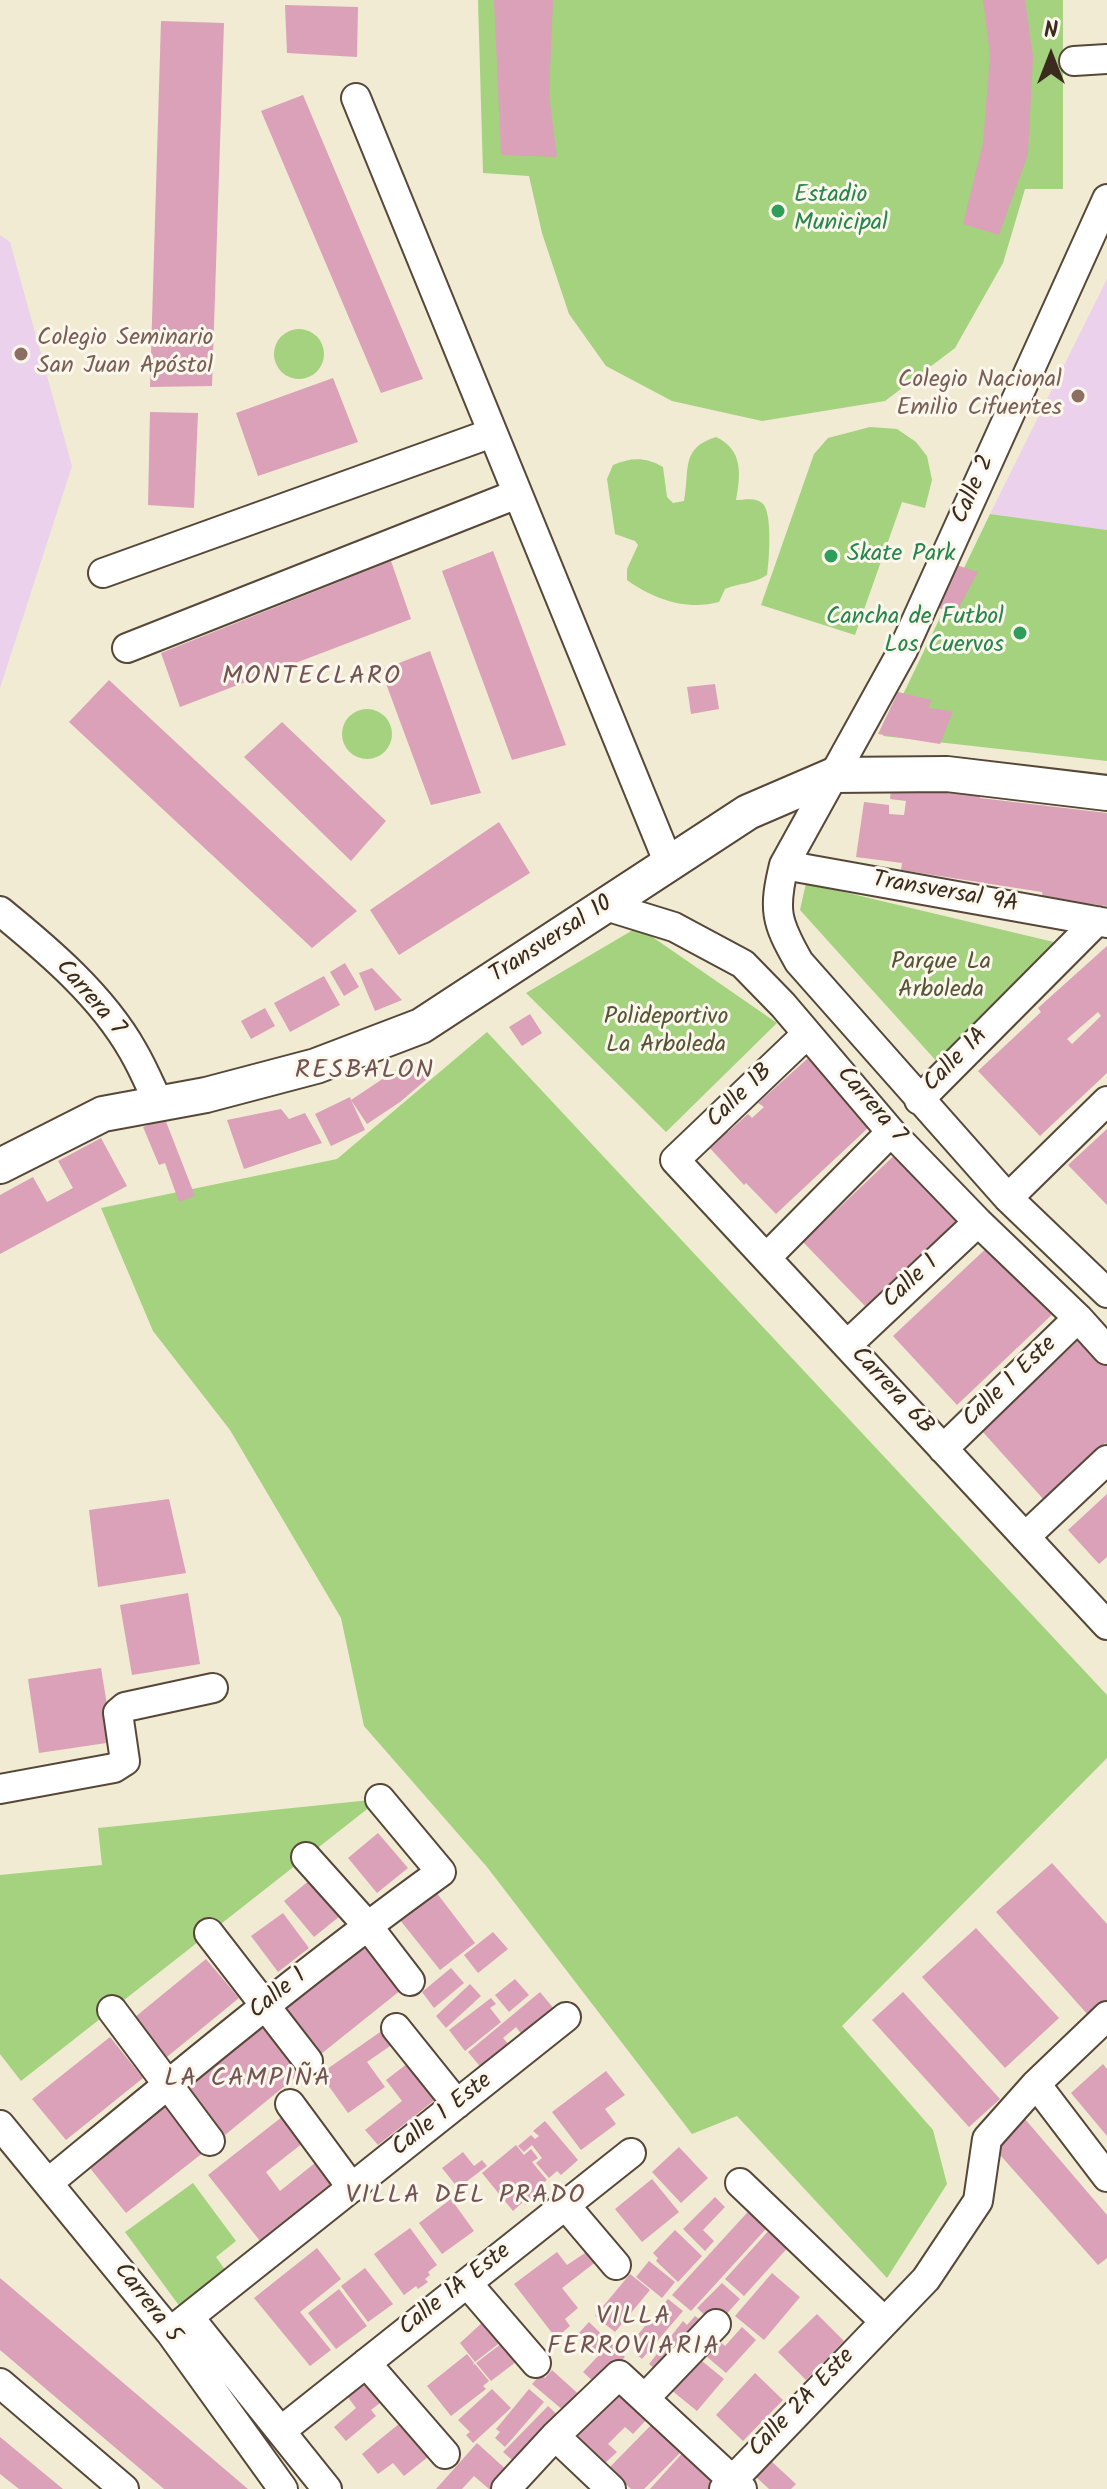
<!DOCTYPE html>
<meta charset="utf-8">
<style>
body{margin:0}
#map{position:relative;width:1107px;height:2489px;overflow:hidden;background:#f0ebd2;font-family:Kalam,sans-serif}
canvas{display:block}
.north{position:absolute;left:1011px;top:16px;width:80px;height:80px;-webkit-text-stroke:6px #fbf7ec;paint-order:stroke;rotate:0deg;font-size:22px;font-weight:700;line-height:32px;text-align:center;color:#3b2a1e}
.north::after{content:'';display:block;margin:auto;width:28px;height:36px;background:#3b2a1e;clip-path:polygon(50% 0,100% 100%,50% 72%,0 100%)}
</style>
<div id="map">
<canvas width="1107" height="2489"></canvas>
<div class="north">N</div>
</div>
<script>
const g = document.querySelector('canvas').getContext('2d');
g.lineJoin = 'round';
function fillPath(path, color) {
  g.fillStyle = color;
  g.fill(path, 'evenodd');
}
function stroke(path, color, width, dash) {
  g.strokeStyle = color;
  g.lineWidth = width;
  g.lineCap = dash ? 'butt' : 'round';
  g.setLineDash(dash || []);
  g.stroke(path);
}
function drawText(font, color, halo, rows, align = 'center') {
  g.font = font + ' Kalam,sans-serif';
  g.lineWidth = 6;
  g.setLineDash([]);
  g.textBaseline = 'middle';
  g.strokeStyle = halo;
  g.fillStyle = color;
  for (const [text, x, y, turn = 0] of rows) {
    g.save();
    g.translate(x, y);
    g.rotate((+turn || 0) * Math.PI / 180);
    g.textAlign = isNaN(turn) ? turn : align;
    if (halo) g.strokeText(text, 0, 0);
    g.fillText(text, 0, 0);
    g.restore();
  }
}
fillPath(new Path2D(`
 M0,235L10,242L72,466L0,688Z
 M1107,279V530L990,514Z`), '#ebd1eb');
fillPath(new Path2D(`
 M478,0H1063V189H1025L1003,263L955,348L885,401L762,421L672,401L606,366L569,314L542,233L529,176L483,173Z
 M274 354a25 25 0 1 1 50 0a25 25 0 1 1-50 0Z
 M870,427L897,429L916,442L927,456L932,480L925,508L902,502L855,635L761,605L814,454L828,438Z
 M716,437C743,449 741,475 736,500C744,500 755,497 762,503C773,511 769,562 767,575C753,584 739,583 725,589L719,602C687,611 653,599 627,580V569L638,545L635,541L615,534L607,479L613,465C632,457 646,457 663,467L667,497L673,503L684,501C690,470 680,448 716,437Z
 M990,514L1107,530V761L883,736Z
 M342 734a25 25 0 1 1 50 0a25 25 0 1 1-50 0Z
 M806,883L1058,943L939,1064L800,910Z
 M638,927L777,1023L666,1132L526,993Z
 M487,1032L1107,1695V1758L842,2026L933,2130L947,2184L887,2278L737,2116L692,2134L487,1867L364,1726L341,1618L230,1430L153,1331L101,1208L337,1159Z
 M380,1799L21,2081L0,2054V1875L102,1865L98,1828Z
 M193,2183L236,2241L216,2257L233,2281L186,2315L125,2232Z`), '#a4d27f');
fillPath(new Path2D(`
 M494,0H553L549,95L557,157L501,155Z
 M983,0H1025L1033,57L1028,154L999,235L963,224L983,143L990,55Z
 M285,5L358,7L357,57L287,53Z
 M161,21L224,23L212,386L150,387Z
 M303,95L423,379L381,393L261,111Z
 M333,378L358,442L258,476L236,413Z
 M150,412L198,413L194,508L148,505Z
 M493,551L566,745L512,760L442,571Z
 M391,561L411,619L180,707L161,653Z
 M953,564L978,572L956,613L935,607Z
 M430,651L481,793L431,805L381,670Z
 M109,680L357,911L312,948L69,722Z
 M715,684L719,709L691,714L687,687Z
 M898,692L932,700L928,708L953,711L940,744L878,734Z
 M282,722L386,821L351,861L244,757Z
 M891,787L980,795V798L1107,813V906L1043,898L1042,892L901,870L902,863L856,857L864,802L889,805V814L904,815L906,801L890,799Z
 M499,822L530,873L399,955L370,910Z
 M1107,946V1073L1040,1136L978,1071L1041,1012L1038,1008ZM1098,1012L1101,1016L1072,1044L1067,1039Z
 M345,963L359,987L344,996L330,972Z
 M372,968L402,1000L375,1011L359,973Z
 M324,976L340,1005L290,1032L274,1003Z
 M265,1008L275,1026L251,1039L241,1021Z
 M530,1014L542,1033L522,1046L509,1027Z
 M816,1051L869,1127L776,1214L746,1183L744,1185L707,1145L727,1130L728,1132L748,1114L752,1118L764,1107L758,1103Z
 M411,1060L427,1079L400,1102L367,1124L351,1100L365,1130L331,1146L315,1114L350,1097L351,1100Z
 M281,1109L289,1119L305,1113L322,1143L244,1169L227,1120Z
 M165,1119L195,1196L179,1202L165,1163L159,1165L143,1127Z
 M1107,1129V1205L1068,1165Z
 M101,1138L127,1186L0,1254V1195L33,1177L47,1202L73,1188L58,1161Z
 M902,1148L968,1216L945,1239L941,1235L865,1306L803,1242Z
 M994,1241L1059,1308L957,1405L893,1336Z
 M1084,1335L1107,1360V1445L1105,1443L1099,1448L1106,1456L1045,1501L982,1431Z
 M1107,1494V1557L1099,1564L1068,1530Z
 M169,1499L186,1573L98,1587L89,1510Z
 M188,1593L200,1664L132,1675L120,1605Z
 M101,1668L113,1742L39,1753L28,1679Z
 M378,1833L408,1868L377,1893L348,1858Z
 M1052,1863L1107,1924V2000L1089,2016L996,1912Z
 M315,1876L345,1912L314,1937L284,1901Z
 M436,1892L475,1943L440,1970L400,1920Z
 M283,1913L309,1948L278,1972L251,1936Z
 M976,1928L1059,2018L1005,2068L922,1977Z
 M493,1932L508,1949L478,1973L464,1955Z
 M361,1941L401,1990L321,2054L281,2005Z
 M206,1959L239,1998L162,2061L129,2022Z
 M451,1968L464,1983L434,2008L422,1992Z
 M515,1979L529,1995L509,2012L495,1995Z
 M470,1984L481,1996L446,2028L436,2016Z
 M540,1992L555,2010L523,2036L516,2027L503,2038L511,2047L483,2070L468,2052Z
 M903,1992L1000,2099L969,2127L872,2020Z
 M491,1998L496,2004L490,2008L501,2022L465,2051L449,2030Z
 M262,2022L303,2071L225,2135L184,2086Z
 M383,2030L393,2044L367,2062L385,2087L348,2113L320,2074Z
 M110,2037L143,2078L66,2140L32,2099Z
 M412,2060L441,2095L378,2145L365,2130L402,2101L386,2080Z
 M1103,2064L1107,2069V2136L1071,2093Z
 M606,2071L625,2095L605,2109L616,2124L581,2150L552,2112Z
 M164,2101L204,2152L126,2213L86,2163Z
 M287,2113L308,2139L266,2172L280,2191L320,2159L337,2180L260,2241L208,2175Z
 M1025,2119L1107,2215V2258L1098,2265L993,2147Z
 M545,2121L578,2160L561,2175L557,2171L549,2178L536,2163L542,2158L532,2145L524,2152L518,2146L531,2135L535,2139L539,2136L533,2131Z
 M516,2145L524,2155L531,2149L538,2158L532,2162L547,2180L539,2186L544,2191L525,2205L523,2202L513,2211L482,2173Z
 M679,2147L708,2178L681,2203L652,2172Z
 M463,2152L474,2166L482,2160L487,2166L458,2188L442,2168Z
 M652,2179L679,2212L642,2242L615,2209Z
 M715,2197L725,2207L703,2230L714,2241L705,2251L683,2229Z
 M451,2199L474,2231L442,2254L419,2223Z
 M755,2204L774,2220L691,2311L672,2295Z
 M772,2227L791,2244L744,2296L725,2279Z
 M410,2228L437,2265L428,2272L430,2275L425,2279L428,2282L418,2289L416,2286L404,2295L374,2254Z
 M675,2230L702,2256L678,2282L656,2261L658,2258L653,2253Z
 M317,2248L341,2279L300,2312L331,2350L310,2366L254,2298Z
 M588,2251L597,2261L562,2288L578,2308L565,2319L570,2326L556,2338L514,2284L557,2252L567,2265Z
 M649,2261L675,2282L662,2298L636,2277Z
 M365,2268L393,2304L368,2322L341,2286Z
 M772,2273L800,2297L764,2340L735,2316Z
 M630,2274L650,2290L615,2332L595,2316Z
 M0,2278L248,2489H164L0,2350Z
 M722,2283L740,2299L721,2320L711,2321L697,2308Z
 M339,2289L367,2326L336,2349L308,2313Z
 M668,2299L683,2311L642,2359L636,2354L644,2345L635,2338Z
 M817,2314L844,2341L806,2380L778,2352Z
 M695,2316L702,2321L660,2373L649,2364L683,2321L687,2325Z
 M484,2321L506,2338L475,2362L460,2343Z
 M589,2322L625,2357L597,2385L583,2372L600,2354L578,2334Z
 M742,2327L756,2340L726,2373L706,2356L719,2341L725,2346Z
 M510,2337L525,2355L491,2381L476,2363Z
 M467,2354L474,2363L473,2365L475,2364L489,2381L483,2386L486,2389L451,2416L427,2386Z
 M697,2357L724,2379L697,2411L670,2389Z
 M552,2370L585,2400L570,2416L532,2384L541,2374L545,2378Z
 M755,2373L783,2400L743,2441L716,2415Z
 M363,2383L380,2403L371,2410L376,2416L346,2441L334,2427L356,2408L347,2396Z
 M492,2389L511,2408L473,2443L466,2435L470,2432L458,2420Z
 M529,2389L544,2402L505,2447L495,2438L500,2432L496,2429Z
 M619,2389L649,2417L633,2434L625,2427L608,2444L617,2452L603,2465L574,2438Z
 M548,2406L564,2421L520,2467L503,2452Z
 M405,2419L433,2453L404,2476L393,2463L378,2474L362,2454Z
 M657,2419L686,2447L644,2489H631L609,2468Z
 M0,2437L63,2489H19L0,2474Z
 M477,2443L510,2473L496,2489H489L474,2476L462,2489H436Z
 M687,2448L719,2477L709,2489H650Z
 M770,2460L796,2484L791,2489H769L755,2476Z`), '#daa1b8');
const minor = new Path2D(`
 M1074,61L1107,59
 M356,98L669,864
 M1107,199L903,650L784,865C773,910 776,922 799,962L1008,1198L1107,1293
 M103,573L492,433
 M127,648L517,494
 M784,865L1107,923
 M606,906L674,927L743,964L783,1005L891,1132L978,1222L1078,1318L1107,1350
 M0,911C49,951 102,996 133,1051C143,1068 150,1085 158,1102
 M807,1034L675,1160L1107,1625
 M919,1100L1097,921
 M1008,1198L1107,1101
 M766,1258L891,1132
 M847,1345L978,1222
 M943,1449L1078,1318
 M1025,1537L1107,1460
 M0,1789L114,1768L125,1761L118,1713L125,1707L213,1688
 M306,1857L367,1925L410,1981
 M209,1933L308,2061
 M112,2010L210,2141
 M396,2028L457,2104
 M1036,2084L1107,2177
 M290,2104L352,2188
 M0,2125L170,2332L283,2489
 M48,2183C177,2077 305,1970 441,1872L380,1799
 M740,2183L884,2321
 M565,2205L616,2265
 M467,2283L536,2363
 M189,2317L327,2489
 M170,2332L566,2017
 M366,2363L445,2454
 M0,2383L124,2489
 M646,2397L716,2324
 M282,2430L631,2153
 M555,2436L611,2489
 M506,2489L555,2436L619,2375L742,2489
 M724,2489L926,2279L978,2201L987,2139L1036,2084L1107,2016`);
const major = new Path2D(`
 M0,1166L103,1114L206,1095L316,1066L421,1026L748,812L834,775L947,774L1107,793`);
stroke(minor, '#564739', 32);
stroke(major, '#564739', 38);
stroke(minor, '#fff', 28);
stroke(major, '#fff', 34);
for (const [x, y, r, color] of [
 [778,211,8,"#2e9e5b"],
 [21,354,8,"#8d6e63"],
 [1078,396,8,"#8d6e63"],
 [831,556,8,"#2e9e5b"],
 [1020,633,8,"#2e9e5b"]
]) {
  const dot = new Path2D();
  dot.arc(x, y, r, 0, 2 * Math.PI);
  g.fillStyle = color;
  g.fill(dot);
  stroke(dot, '#fbf7ec', 3);
}
drawText('24px', '#27864d', '#fbf7ec', [
 ["Estadio",794,197],
 ["Municipal",794,225],
 ["Skate Park",847,556],
 ["Cancha de Futbol",1004,619,"right"],
 ["Los Cuervos",1004,647,"right"]
], 'left');
drawText('24px', '#785e54', '#fbf7ec', [
 ["Colegio Seminario",37,340],
 ["San Juan Apóstol",37,368],
 ["Colegio Nacional",1062,382,"right"],
 ["Emilio Cifuentes",1062,410,"right"]
], 'left');
drawText('24px', '#3b2a1e', '#fbf7ec', [
 ["Calle 2",975,490,-66],
 ["Transversal 9A",945,894,10],
 ["Transversal 10",552,941,-33],
 ["Carrera 7",89,999,49],
 ["Calle 1A",957,1061,-45],
 ["Calle 1B",741,1097,-44],
 ["Carrera 7",870,1106,49],
 ["Calle 1",912,1283,-43],
 ["Calle 1 Este",1011,1383,-44],
 ["Carrera 6B",891,1392,47],
 ["Calle 1",279,1995,-39],
 ["Calle 1 Este",443,2116,-38],
 ["Calle 1A Este",456,2291,-38],
 ["Carrera 5",146,2304,52],
 ["Calle 2A Este",803,2404,-46]
]);
drawText('24px', '#555436', '#fbf7ec', [
 ["Parque La",941,964],
 ["Arboleda",941,992],
 ["Polideportivo",666,1019],
 ["La Arboleda",666,1047]
]);
g.letterSpacing = '2px';
drawText('26px', '#735454', '#fbf7ec', [
 ["MONTECLARO",312,679],
 ["RESBALON",365,1073],
 ["LA CAMPIÑA",248,2081],
 ["VILLA DEL PRADO",466,2198],
 ["VILLA",634,2319],
 ["FERROVIARIA",634,2349]
]);
g.letterSpacing = '0px';
</script>
